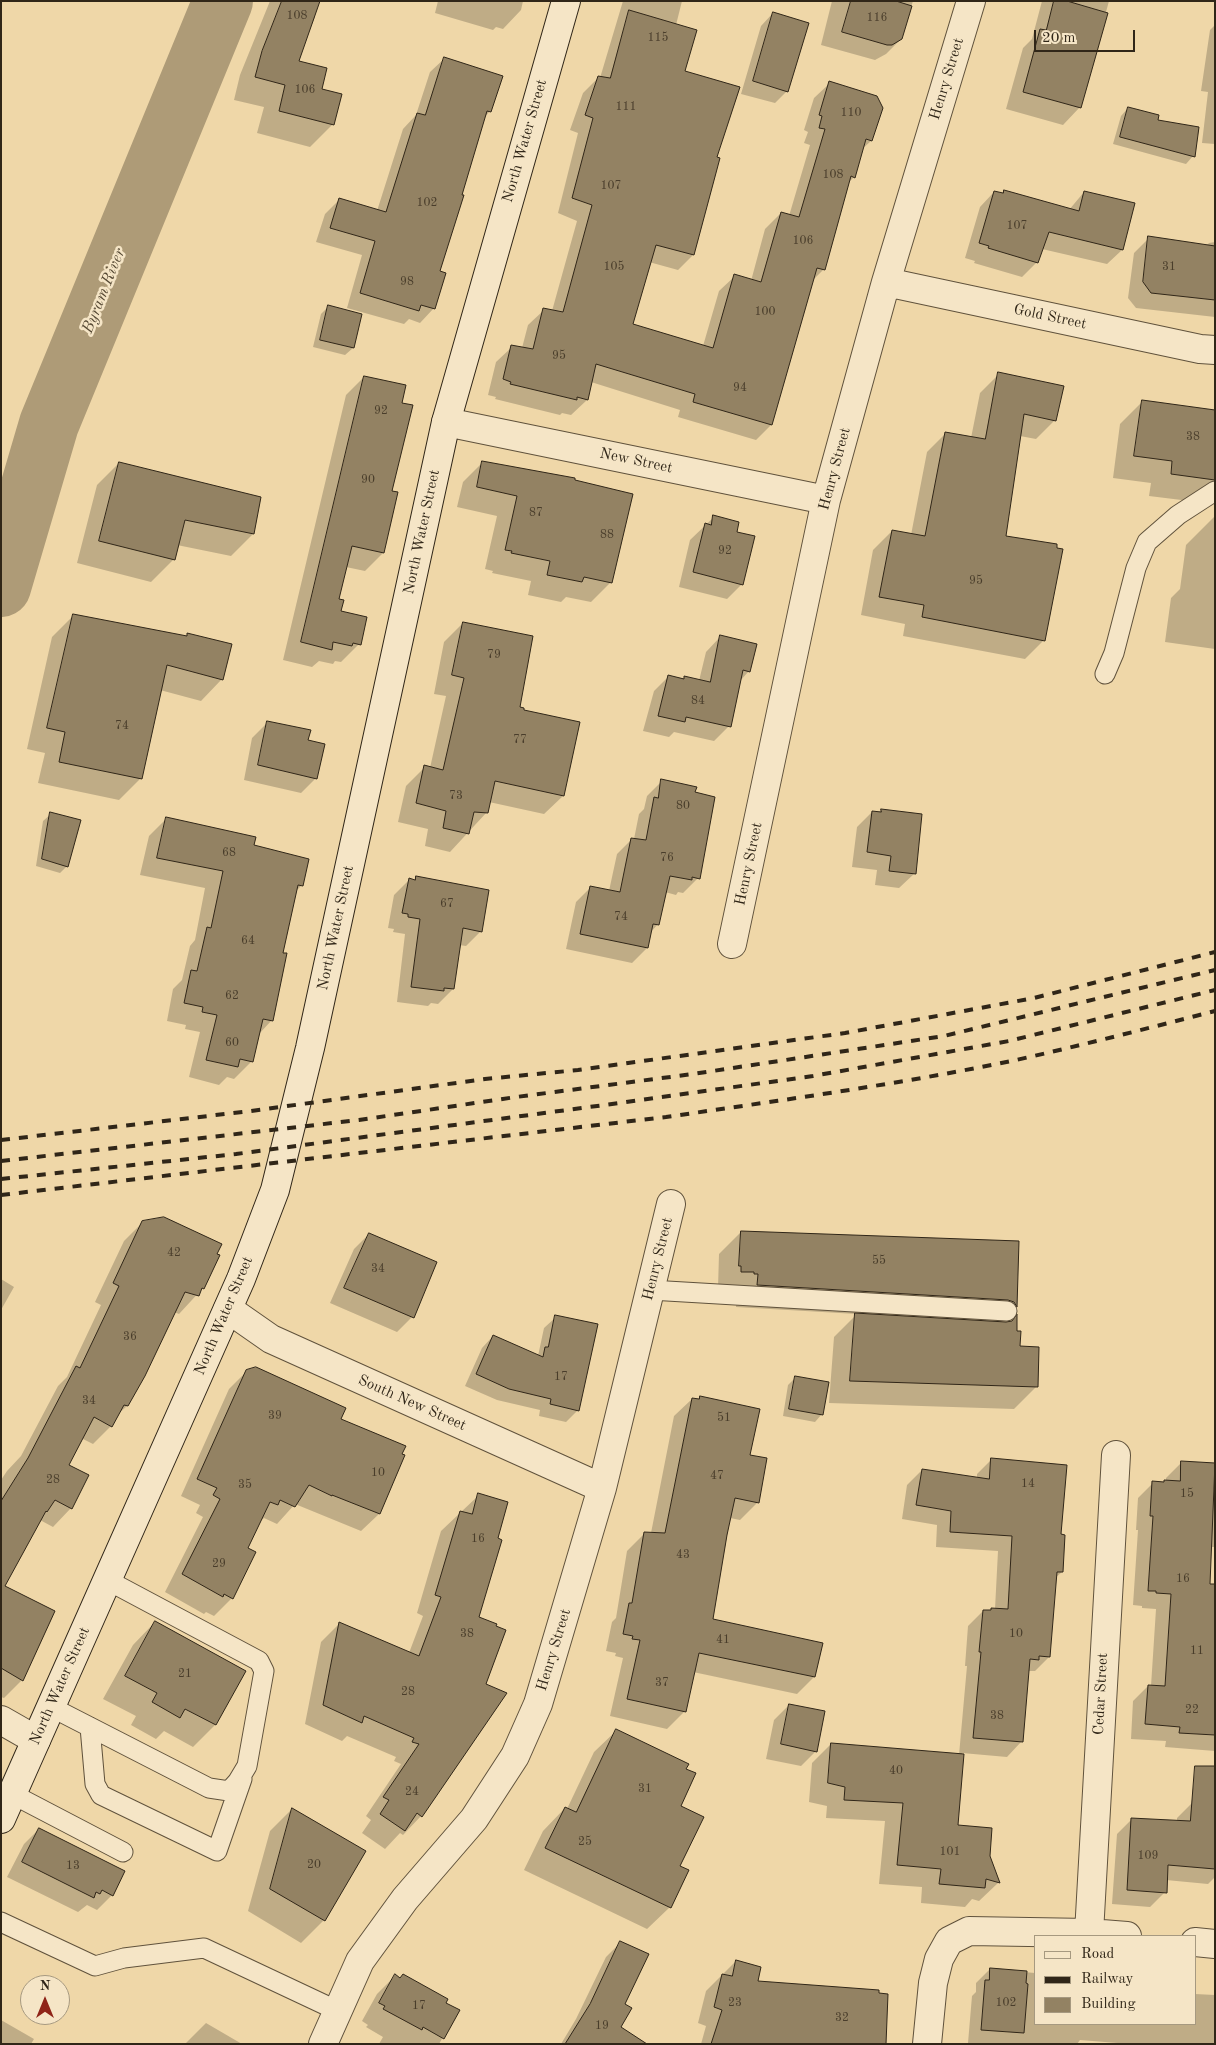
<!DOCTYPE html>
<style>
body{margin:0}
#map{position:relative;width:1216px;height:2045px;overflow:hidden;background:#efd7a8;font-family:"Old Standard TT",serif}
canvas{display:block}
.frame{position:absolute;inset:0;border:2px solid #302618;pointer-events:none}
.legend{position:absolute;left:1034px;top:1935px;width:162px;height:90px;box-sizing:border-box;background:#f5e5c6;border:1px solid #a69980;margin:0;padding:6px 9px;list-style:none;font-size:15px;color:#302618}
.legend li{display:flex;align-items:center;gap:10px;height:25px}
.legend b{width:25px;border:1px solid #a69980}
.north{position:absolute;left:20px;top:1975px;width:50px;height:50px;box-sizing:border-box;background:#f5e5c6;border:1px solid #a69980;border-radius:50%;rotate:0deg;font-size:14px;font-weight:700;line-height:20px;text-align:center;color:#302618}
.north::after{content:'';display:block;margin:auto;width:18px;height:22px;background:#8f2418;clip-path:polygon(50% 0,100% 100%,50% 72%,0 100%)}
.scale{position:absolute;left:1034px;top:30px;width:101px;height:22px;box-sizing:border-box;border:2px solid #302618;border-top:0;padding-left:6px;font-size:15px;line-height:18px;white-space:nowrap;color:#302618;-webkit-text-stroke:4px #f5e5c6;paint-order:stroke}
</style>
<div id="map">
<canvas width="1216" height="2045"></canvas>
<div class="frame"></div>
<ul class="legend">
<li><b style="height:6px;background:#f5e5c6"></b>Road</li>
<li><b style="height:6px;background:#302618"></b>Railway</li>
<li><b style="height:14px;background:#938263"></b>Building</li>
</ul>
<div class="north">N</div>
<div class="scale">20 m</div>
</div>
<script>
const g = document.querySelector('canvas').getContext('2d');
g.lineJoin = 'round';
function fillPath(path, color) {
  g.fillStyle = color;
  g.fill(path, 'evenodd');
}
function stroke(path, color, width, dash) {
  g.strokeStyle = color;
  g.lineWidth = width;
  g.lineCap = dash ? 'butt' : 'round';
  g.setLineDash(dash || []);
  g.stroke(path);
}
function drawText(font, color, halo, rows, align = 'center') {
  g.font = font + ' "Old Standard TT",serif';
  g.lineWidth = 5;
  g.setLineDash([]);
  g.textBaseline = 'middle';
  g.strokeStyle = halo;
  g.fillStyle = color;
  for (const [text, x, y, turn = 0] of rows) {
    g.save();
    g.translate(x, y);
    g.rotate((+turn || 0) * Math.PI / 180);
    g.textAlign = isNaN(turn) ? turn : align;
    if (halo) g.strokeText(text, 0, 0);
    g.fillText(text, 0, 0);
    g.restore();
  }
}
fillPath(new Path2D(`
 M270,1H318L312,15L315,17L297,61L320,90L333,124L310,147L257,133L264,107L234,100L240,75Z
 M438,1H523L521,10L503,29L496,27L493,30L435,13Z
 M623,1H682L676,25L684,72L715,158L693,255L678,270L649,262L632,325L703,346L719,291L735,276L751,281L765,229L781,213L789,216L810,145L804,143L808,132L804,130L814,98L830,83L871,141L861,150L854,177L848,183L824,269L812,281L771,425L756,440L678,417L680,410L591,382L587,400L571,415L562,413L560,415L495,399L496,397L488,395L496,362L512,347L522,348L528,325L544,310L552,311L577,221L558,213L578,133L570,130L583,93L598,78H600Z
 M832,1H913L901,39L886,54L875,60L821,45Z
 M1042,1H1109L1080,107L1063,125L1006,109L1023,48L1032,39Z
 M773,13L787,91L775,103L741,94L761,26Z
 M1215,25V144L1202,143L1208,92L1201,91L1210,30Z
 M445,58L490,111L484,118L438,272L434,308L420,323L409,319L404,324L347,308L362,255L316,242L325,214L339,200L377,211L403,129L416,115L430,72Z
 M1128,108L1156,121L1193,156L1186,164L1113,144L1121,116Z
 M994,192L1069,210L1084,192L1122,250L1107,264L1042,249L1037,262L1022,277L974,263L975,261L965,258L980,207Z
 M1149,238L1206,246L1209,243L1215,242V317L1136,308L1128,298L1134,253Z
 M329,306L353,348L345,355L313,347L321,314Z
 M999,374L1055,420L1036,439L1020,436L1004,537L1044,640L1025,659L903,636L905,624L861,615L873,550L892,531L911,535L927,452L946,433L971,438L980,393Z
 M364,377L401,404L390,492L397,493L383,553L365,571L346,567L337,600L340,612L359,644L341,662L335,661L333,664L319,661L312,667L283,660L346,395Z
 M1142,402L1215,411L1214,504L1149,496L1151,483L1113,478L1120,424Z
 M483,462L611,582L591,602L566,597L561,602L528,595L531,581L492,573L493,571L485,569L497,516L457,507L463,482Z
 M119,463L260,498L253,534L231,556L177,545L173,560L151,582L77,563L97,485Z
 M714,517L736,533L742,584L727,599L679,587L690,540Z
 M1214,517L1215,649L1165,642L1171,598L1180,589L1186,545Z
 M73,616L186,637L188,635L222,679L201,701L160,690L140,779L119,800L38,783L45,753L27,749L52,637Z
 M463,623L519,708L563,796L544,814L489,802L487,812L450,852L425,846L428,829L398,822L406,786L425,767L430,768L446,696L434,694L444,642Z
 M721,636L749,671L740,681L729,726L714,741L674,732L669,737L643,731L654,691L669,676L699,681L706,652Z
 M267,723L316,778L301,793L244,780L252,738Z
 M662,781L694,793L698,878L683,893L678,892L676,895L665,892L658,924L650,933L647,948L632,963L566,949L576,902L591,887L609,891L617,854L632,839H634L639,814L644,809L647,796Z
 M881,810L915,873L899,888L875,885L877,870L852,867L857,827L872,812L878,813Z
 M51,814L67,866L60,873L36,866L43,821Z
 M167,818L252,846L301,886L295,892L282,954L272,1020L258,1035L252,1061L234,1079L227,1077L219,1085L189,1077L200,1032L185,1029L186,1025L167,1021L173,989L182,980L190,946L195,940L205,888L140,875L149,836Z
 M416,878L481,931L466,946L459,945L453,989L438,1004L431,1003L428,1006L397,1002L405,934L393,932L394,929L388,928L394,895L409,880L413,881Z
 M143,1222L203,1288L179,1314L174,1312L144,1375L127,1406L116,1416L111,1426L93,1444L81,1438L68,1465L71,1508L53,1527L40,1520L3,1587L22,1680L4,1698L1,1697V1480L7,1471L21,1456L58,1386L67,1377L101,1305L95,1302L124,1241Z
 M741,1232L1017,1242L1016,1307L1000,1323L1016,1332L1019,1347L1037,1386L1014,1409L829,1403L834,1337L857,1314L736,1307V1296L718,1288L719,1254Z
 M369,1234L412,1317L397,1332L330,1303L354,1249Z
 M1,1279L14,1287L1,1310Z
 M556,1317L578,1410L566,1422L539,1416L540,1410L497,1400L465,1386L482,1348L493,1336L538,1356L544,1328Z
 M247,1371L403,1456L379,1514L361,1531L295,1504L277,1524L264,1518L259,1522L246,1549L232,1598L214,1616L206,1612L204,1614L165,1592L203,1517L196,1513L200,1505L181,1496L229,1389Z
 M795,1378L822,1414L815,1422L783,1416L788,1385Z
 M700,1398L749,1456L758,1502L740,1520L730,1518L712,1620L814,1677L797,1694L693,1672L685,1711L667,1729L610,1716L623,1658L615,1656L616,1653L606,1651L612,1622L616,1618L627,1551L645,1533H651L674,1416L692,1399L698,1400Z
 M992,1459L1060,1536L1062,1572L1055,1578L1049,1657L1035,1671H1028L1021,1742L1007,1757L962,1753L956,1826L989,1856L998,1883L979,1901L972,1899L965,1907L921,1903L922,1887L879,1884L885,1821L826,1818L827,1806L809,1802L812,1763L831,1744L959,1755L967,1666H965L968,1626L983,1611L995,1609L998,1551L936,1547L937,1525L902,1519L907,1485L922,1470L977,1478V1474Z
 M1181,1463L1215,1494V1547H1211L1208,1585L1215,1659V1751L1165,1747L1166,1741L1131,1739L1133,1701L1148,1686H1151L1156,1609L1142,1608V1606L1133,1605L1138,1530H1136L1138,1498L1153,1483H1162L1166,1481V1478Z
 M479,1495L477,1617L421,1816L403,1835L400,1833L385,1849L362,1833L371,1820L366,1816L401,1764L394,1761L396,1757L347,1736L342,1741L305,1724L321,1642L340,1623L409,1653L423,1616L417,1613L441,1531Z
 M155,1622L244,1672L215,1725L193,1747L164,1731L156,1739L131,1725L136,1716L103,1699L133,1645Z
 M789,1705L816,1751L801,1766L766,1759L774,1720Z
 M617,1730L685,1770L679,1806L678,1866L670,1907L647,1929L524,1870L543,1831L565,1808L567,1809L594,1752Z
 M1192,1803L1215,1805V1877L1208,1884L1166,1880L1165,1892L1150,1907L1112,1904L1117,1834L1132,1819L1177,1821V1818Z
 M292,1809L364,1852L324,1920L301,1943L248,1911L270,1831Z
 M39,1829L112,1895L97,1910L87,1905L78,1912L7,1877L24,1844Z
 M621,1942L624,2004L619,2027L645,2044H561L576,2019L606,1957Z
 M736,1961L756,1983L885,2044H701L706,2026L698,2023L706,1991Z
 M990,1969L1035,1973V2024H1195V1994L1215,1995V2044H1130L1080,2040L1077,2044L968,2043L972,1996L976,1992V1983Z
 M395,1976L458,2011L439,2044H379L383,2037L366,2027L368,2025L362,2021L377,1994Z
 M1,2020L34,2039L31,2044H1Z
 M206,2023L242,2044H185Z`), '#0003');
stroke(new Path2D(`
 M1,587L49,424L223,1`), '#ae9b77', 60);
const building = new Path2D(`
 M282,1H320L299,61L327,68L322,89L342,94L334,125L279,111L285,85L255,77L262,51Z
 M851,1H896L912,6L902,39L892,45H887L842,32Z
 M1054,1H1067L1108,13L1081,108L1023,92L1040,29L1046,30Z
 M629,10L697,30L685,71L740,87L717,157L720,158L694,255L656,245L633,324L713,348L734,274L761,282L781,212L799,217L825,129L819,128L822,116L819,115L829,81L877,96L883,108L872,141L866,139L855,178L851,176L825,270L817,268L772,425L693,402L695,394L596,364L588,400L577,397V400L510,384L511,382L503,379L511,345L533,349L543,308L563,312L592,205L572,198L593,118L585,115L598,76L610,78Z
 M773,12L809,23L788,92L753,81Z
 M444,57L503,76L491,112L487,111L462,195H464L440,271L446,273L435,309L421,305L419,311L360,293L375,241L330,228L339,198L386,212L417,113L425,115Z
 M1128,107L1159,115L1158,120L1199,127L1195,157L1120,137Z
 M1004,190L1079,211L1084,191L1135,203L1123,250L1049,232L1038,263L988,248L989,246L979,243L994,191L1003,193Z
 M1148,236L1215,246V300L1151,293L1143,282Z
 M328,305L362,314L354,348L320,340Z
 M998,372L1064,386L1056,421L1024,414L1006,536L1057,544V548L1063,549L1045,641L922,617L924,605L879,597L892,530L925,536L945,432L985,439Z
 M364,376L406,385L402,403L413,405L392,491L398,492L384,553L352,546L339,599L344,600L341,611L367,617L361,645L353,643L352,646L333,642L332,650L301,642Z
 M1142,400L1215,410V480L1171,474L1172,461L1134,456Z
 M482,461L575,478V480L633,494L612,583L584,577L582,582L547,575L550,561L511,553L512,551L505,550L517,496L477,487Z
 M119,462L261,497L254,534L185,520L175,560L99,541Z
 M713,515L739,522L737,532L755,536L743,585L693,572L705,523L711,525Z
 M73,614L187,636V633L232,644L223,680L167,665L142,779L59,762L65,732L47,728Z
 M463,622L533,636L520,707L524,708V710L580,722L564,796L495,781L488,813L474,812L469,834L443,828L446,811L416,803L424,765L443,770L464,678L452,675Z
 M720,635L757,644L750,672L743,670L731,727L686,717L685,722L658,716L668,675L684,679V676L710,682Z
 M267,721L311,730L308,740L325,744L317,779L258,765Z
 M661,779L697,787L695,792L715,797L700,879L692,877V880L670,876L659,925L653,924L648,948L580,934L590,886L620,892L631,838L646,840L654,797L658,798Z
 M881,809L922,814L916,874L889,871L891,856L867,852L872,811L881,812Z
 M50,812L81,820L68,867L42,859Z
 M166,817L256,837L254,845L309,859L303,886L298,885L283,953H287L273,1021L263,1019L253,1062L240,1059L238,1067L206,1060L217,1015L202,1012L203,1007L184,1003L191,970L197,971L207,927L211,928L223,871L157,858Z
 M416,876L489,890L482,932L463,928L454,989L444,988V991L411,987L420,919L408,917V914L402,913L409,878L415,880Z
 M164,1217L222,1244L217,1254L220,1255L204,1289L202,1288L199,1296L185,1292L145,1376L128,1406L124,1405L112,1427L94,1417L69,1465L89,1475L72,1509L55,1500L47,1512L46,1511L5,1586L55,1611L23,1681L1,1668V1501L28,1458L76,1366L80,1368L119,1286L113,1283L142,1221Z
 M741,1231L1019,1241L1017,1307L1014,1302L1008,1300L757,1285L758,1274H754V1272H741V1266H739Z
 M369,1233L437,1262L414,1318L344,1288Z
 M855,1313L1006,1322L1012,1321L1017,1314V1331H1021L1020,1346L1039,1347L1038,1387L850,1381Z
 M555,1315L598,1324L579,1411L550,1404L551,1399L509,1389L476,1374L493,1335L543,1357L545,1347H548Z
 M256,1367L346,1408L341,1419L406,1446L402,1454L405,1455L380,1514L332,1495V1496L309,1485L295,1507L280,1500L278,1505L270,1502L248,1548L256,1552L233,1599L224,1594L223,1597L182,1574L220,1499L213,1495L217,1488L197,1479L246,1370Z
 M795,1376L829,1382L823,1415L789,1409Z
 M700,1396L760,1409L750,1455L767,1458L759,1503L735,1498L727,1535L713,1619L823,1643L815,1677L699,1653L686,1712L627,1699L640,1640L632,1639L633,1636L623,1634L629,1603H632L644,1532L665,1533L692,1398L699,1399Z
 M991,1458L1067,1465L1061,1534L1065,1535L1063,1572H1057L1050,1657L1039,1656V1660L1030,1659L1023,1742L973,1738L981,1652H979L983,1610H991V1608L1008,1609L1012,1536L950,1532L951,1511L916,1505L922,1469L989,1479Z
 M1181,1461L1215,1463L1210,1584H1215V1735L1179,1733L1180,1727L1145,1724L1148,1685L1165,1686L1171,1594L1156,1593V1591H1148L1153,1516H1150L1152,1481L1164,1482V1480L1180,1481Z
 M478,1493L508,1502L498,1538L502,1540L479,1617L497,1624L496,1626L506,1630L486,1684L507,1693L422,1817L417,1813L405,1831L380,1814L389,1800L383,1797L419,1744L412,1742L414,1738L364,1716L362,1723L323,1705L339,1622L419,1656L441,1597L435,1595L460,1511L472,1514Z
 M155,1621L246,1671L216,1725L185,1709L180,1718L152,1702L157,1693L125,1676Z
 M789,1704L825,1711L817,1752L781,1744Z
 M616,1729L689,1764L686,1769L696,1773L681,1806L704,1817L680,1866L689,1870L671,1908L545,1848L565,1807L576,1812Z
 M831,1743L964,1754L958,1825L992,1828L990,1856L1000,1883L986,1879L985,1888L939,1884L941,1869L897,1865L903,1803L844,1800L845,1787L828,1783Z
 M1195,1766H1215V1869L1168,1865L1167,1893L1127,1890L1131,1818L1190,1821Z
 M292,1808L366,1851L325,1921L270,1889Z
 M39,1828L125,1871L113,1896L102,1890L100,1894L96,1892L94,1898L22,1862Z
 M620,1941L649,1954L625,2004L632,2008L621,2027L647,2044H565L590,2004Z
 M736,1960L761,1967L758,1981L879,1990V1993L888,1994L886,2044H711L722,2010L714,2007L722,1974L732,1976Z
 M990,1968L1027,1971L1026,1983L1028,1984L1024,2033L981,2030L985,1980H989Z
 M395,1974L400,1978L403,1974L448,1999L446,2003L460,2010L444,2039L423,2027L422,2030L383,2009L385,2006L379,2003Z`);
fillPath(building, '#938263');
stroke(building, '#302618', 1);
const lane = new Path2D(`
 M1105,674L1114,653L1136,568L1147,542L1178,515L1215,491
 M650,1290L1007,1311
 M51,1707L209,1788L229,1791L238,1781L247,1766L264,1671L259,1661L107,1580
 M90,1727L95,1784L101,1795L217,1851L242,1779
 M12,1794L123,1852
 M1,1922L95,1966L124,1958L204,1948L338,2011`);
const street = new Path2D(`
 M886,282L1200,349L1215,350
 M446,422L826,500
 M732,944L826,500L886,282L971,1
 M228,1309L271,1339L602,1488
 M1,1720L36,1740
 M1089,1933L1116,1455
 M1195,1942L1215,1944
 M323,2044L360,1961L405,1899L474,1819L515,1756L538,1704L602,1488L671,1204
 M927,2044L933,1983L939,1959L949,1941L969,1931L1089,1933L1127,1936`);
const secondary = new Path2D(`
 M1,1819L241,1279L275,1190L310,1048L446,422L566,1`);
stroke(lane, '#60523c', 21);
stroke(street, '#60523c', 30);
stroke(secondary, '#302618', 30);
stroke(lane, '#f5e5c6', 19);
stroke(street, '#f5e5c6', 28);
stroke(secondary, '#f5e5c6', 28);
stroke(new Path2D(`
 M1,1140L251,1111L485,1079L578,1070L845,1033L1034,998L1215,952
 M1,1161L359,1120L516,1097L693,1074L944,1036L1215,970
 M1,1179L236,1154L612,1104L813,1076L1009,1041L1215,990
 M1,1195L666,1117C783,1100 901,1084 1016,1060C1083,1045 1149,1028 1215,1011`), '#302618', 4, [9, 9]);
drawText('12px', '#493d2b', null, [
 ["108",297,16],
 ["116",877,18],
 ["115",658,38],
 ["106",305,90],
 ["111",626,107],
 ["110",851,113],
 ["108",833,175],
 ["107",611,186],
 ["102",427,203],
 ["107",1017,226],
 ["106",803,241],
 ["105",614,267],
 ["31",1169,267],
 ["98",407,282],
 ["100",765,312],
 ["95",559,356],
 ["94",740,388],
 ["92",381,411],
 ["38",1193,437],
 ["90",368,480],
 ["87",536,513],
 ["88",607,535],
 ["92",725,551],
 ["95",976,581],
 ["79",494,655],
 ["84",698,701],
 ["74",122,726],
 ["77",520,740],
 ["73",456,796],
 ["80",683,806],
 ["68",229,853],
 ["76",667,858],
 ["67",447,904],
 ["74",621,917],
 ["64",248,941],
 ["62",232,996],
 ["60",232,1043],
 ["42",174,1253],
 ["55",879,1261],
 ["34",378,1269],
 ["36",130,1337],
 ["17",561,1377],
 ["34",89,1401],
 ["39",275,1416],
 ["51",724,1418],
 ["10",378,1473],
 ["47",717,1476],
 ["28",53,1480],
 ["14",1028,1484],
 ["35",245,1485],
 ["15",1187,1494],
 ["16",478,1539],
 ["43",683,1555],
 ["29",219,1564],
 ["16",1183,1579],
 ["38",467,1634],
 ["10",1016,1634],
 ["41",723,1640],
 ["11",1197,1651],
 ["21",185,1674],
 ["37",662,1683],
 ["28",408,1692],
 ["22",1192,1710],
 ["38",997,1716],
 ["40",896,1771],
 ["31",645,1789],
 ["24",412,1792],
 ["25",585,1842],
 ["101",950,1852],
 ["109",1148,1856],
 ["20",314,1865],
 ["13",73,1866],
 ["23",735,2003],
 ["102",1006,2003],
 ["17",419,2006],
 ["32",842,2018],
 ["19",602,2026]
]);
drawText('15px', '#302618', '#f5e5c6', [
 ["Henry Street",947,79,-73],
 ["North Water Street",525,141,-74],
 ["Gold Street",1050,317,12],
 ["New Street",636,461,12],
 ["Henry Street",835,469,-75],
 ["North Water Street",422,532,-78],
 ["Henry Street",749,864,-78],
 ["North Water Street",336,928,-78],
 ["Henry Street",658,1259,-76],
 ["North Water Street",224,1316,-67],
 ["South New Street",412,1403,24],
 ["Henry Street",554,1650,-73],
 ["North Water Street",60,1686,-66],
 ["Cedar Street",1101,1694,-87]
]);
drawText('italic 16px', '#564934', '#f5e5c6', [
 ["Byram River",104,291,-68]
]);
</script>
